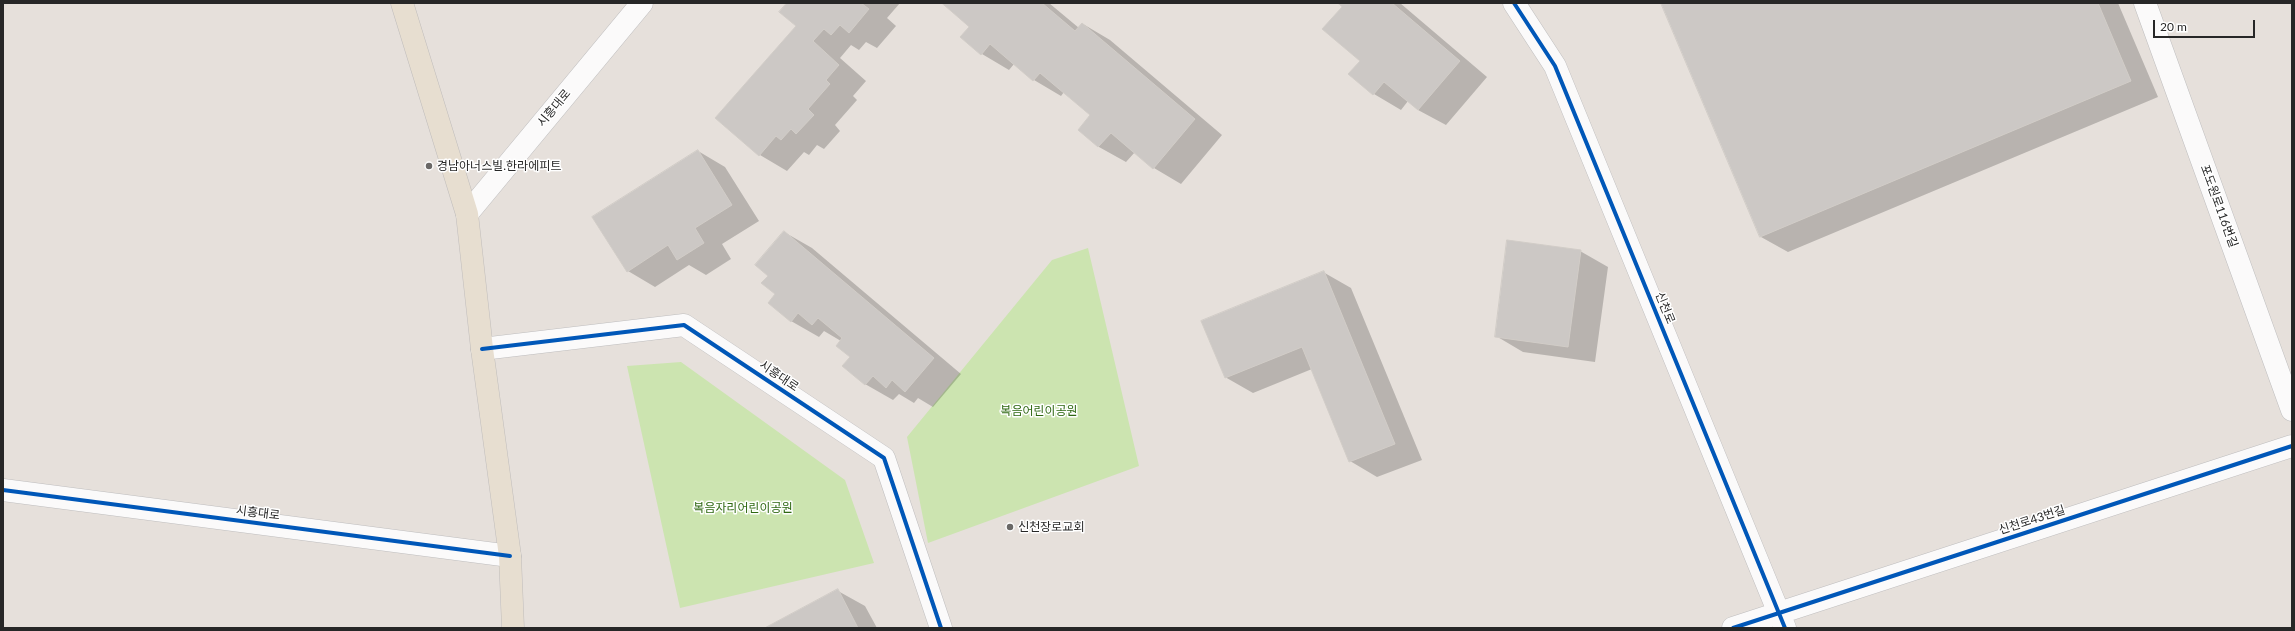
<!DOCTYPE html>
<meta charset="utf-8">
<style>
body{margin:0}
#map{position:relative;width:2295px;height:631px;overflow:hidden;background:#e6e0db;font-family:Lato,sans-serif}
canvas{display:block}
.frame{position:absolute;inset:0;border:4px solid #272727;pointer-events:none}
.scale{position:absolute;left:2153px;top:20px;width:102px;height:18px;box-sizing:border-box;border:2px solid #272727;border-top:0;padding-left:5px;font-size:12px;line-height:14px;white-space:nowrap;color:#272727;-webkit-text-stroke:3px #fff;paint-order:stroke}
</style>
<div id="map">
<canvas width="2295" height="631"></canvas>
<div class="frame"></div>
<div class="scale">20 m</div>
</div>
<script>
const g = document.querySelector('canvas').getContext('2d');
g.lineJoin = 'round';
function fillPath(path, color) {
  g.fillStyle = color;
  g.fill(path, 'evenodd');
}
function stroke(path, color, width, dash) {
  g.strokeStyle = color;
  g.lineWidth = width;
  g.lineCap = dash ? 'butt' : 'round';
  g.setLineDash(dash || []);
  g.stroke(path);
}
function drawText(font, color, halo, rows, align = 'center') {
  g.font = font + ' Lato,"Noto Sans KR",sans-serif';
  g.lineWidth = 3;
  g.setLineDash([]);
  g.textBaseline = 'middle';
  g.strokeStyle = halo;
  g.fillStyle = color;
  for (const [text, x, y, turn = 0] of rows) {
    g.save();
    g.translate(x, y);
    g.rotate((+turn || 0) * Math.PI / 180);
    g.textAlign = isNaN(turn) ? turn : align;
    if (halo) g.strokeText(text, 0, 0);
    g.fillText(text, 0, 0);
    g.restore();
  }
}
fillPath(new Path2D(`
 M1088,248L1139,466L928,543L907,437L1052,260Z
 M681,362L845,480L874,563L680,608L627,366Z`), '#cce4b0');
fillPath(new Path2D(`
 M789,3H900L887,18L896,26L877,48L866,42L859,50L851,45L840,58L866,81L853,96L857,100L835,125L840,131L824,149L817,145L809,155L804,152L787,171L760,155L717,118L797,26Z
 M943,3H1049L1079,28L1083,24L1110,40L1222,135L1181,184L1154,168L1135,152L1126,162L1099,147L1079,130L1091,115L1064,92L1061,96L1034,80L1014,64L1009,70L982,54L971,27Z
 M1339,3H1400L1487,77L1446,125L1418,110L1408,101L1401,110L1374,94L1343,6Z
 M1662,3H2118L2158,97L1788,252L1761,237Z
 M698,151L725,167L759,221L722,244L731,259L706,275L689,265L655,287L628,271Z
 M784,232L812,248L961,374L933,407L918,398L914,403L899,394L893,400L865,384L841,341L824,331L819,337L791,321L769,275Z
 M1580,251L1608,267L1595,362L1523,352L1496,336Z
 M1323,272L1351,288L1422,460L1377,477L1350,461L1312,369L1253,393L1225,377Z
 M838,591L865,606L877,628H767Z`), '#0003');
const building = new Path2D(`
 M787,3H861L869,9L849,33L840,25L831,35L824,29L813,41L839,65L826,80L830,84L808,109L814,115L796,134L791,129L781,140L776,136L759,156L715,118L796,26L779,12Z
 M942,3H1042L1075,31L1082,23L1195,119L1153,169L1111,133L1098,147L1078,130L1090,115L1040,73L1033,81L990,44L981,55L960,37L969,27Z
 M1338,3H1392L1460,61L1418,110L1384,82L1373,95L1348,74L1360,61L1322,29L1342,7Z
 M1661,3H2098L2131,81L1760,237Z
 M698,150L732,205L695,228L704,243L677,260L668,245L627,272L592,217Z
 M784,231L934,358L905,392L892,380L886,388L873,376L865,385L842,366L850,357L836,346L842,338L818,318L812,325L798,313L791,322L768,303L775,294L761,283L768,276L755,265Z
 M1507,240L1581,250L1568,347L1495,337Z
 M1324,271L1395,444L1349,462L1302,347L1225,378L1201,321Z
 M838,589L858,628H765Z`);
fillPath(building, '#ccc8c5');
stroke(building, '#d1ccc7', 1);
const minor = new Path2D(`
 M1514,3L1555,66L1785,628
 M2145,3L2292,410
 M467,214L642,3
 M482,349L684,325L884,458L941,628
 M3,490L510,556
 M1733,628L2292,446`);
const major = new Path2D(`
 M402,3L467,214L482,349L510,556L513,628`);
stroke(minor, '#bebdbe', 23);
stroke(major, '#bfbcbb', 23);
stroke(minor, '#fbfafa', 22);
stroke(major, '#e7ded0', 22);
stroke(new Path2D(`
 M1514,3L1555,66L1785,628
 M482,349L684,325L884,458L941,628
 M3,490L510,556
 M1733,628L2292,446`), '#0057b8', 4);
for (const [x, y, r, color] of [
 [429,166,4,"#6a6866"],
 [1010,527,4,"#6a6866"]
]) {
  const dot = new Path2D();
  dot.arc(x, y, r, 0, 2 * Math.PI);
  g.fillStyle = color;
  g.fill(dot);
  stroke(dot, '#fff', 1.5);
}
drawText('12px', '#272727', '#fff', [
 ["시흥대로",554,108,-50],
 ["포도원로116번길",2219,206,70],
 ["신천로",1665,308,68],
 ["시흥대로",779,376,34],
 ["시흥대로",258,513,7],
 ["신천로43번길",2032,520,-18]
]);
drawText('12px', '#272727', '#fff', [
 ["경남아너스빌.한라에피트",437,166],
 ["신천장로교회",1018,527]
], 'left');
drawText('12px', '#2e6812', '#fff', [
 ["복음어린이공원",1039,411],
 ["복음자리어린이공원",743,508]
]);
</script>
